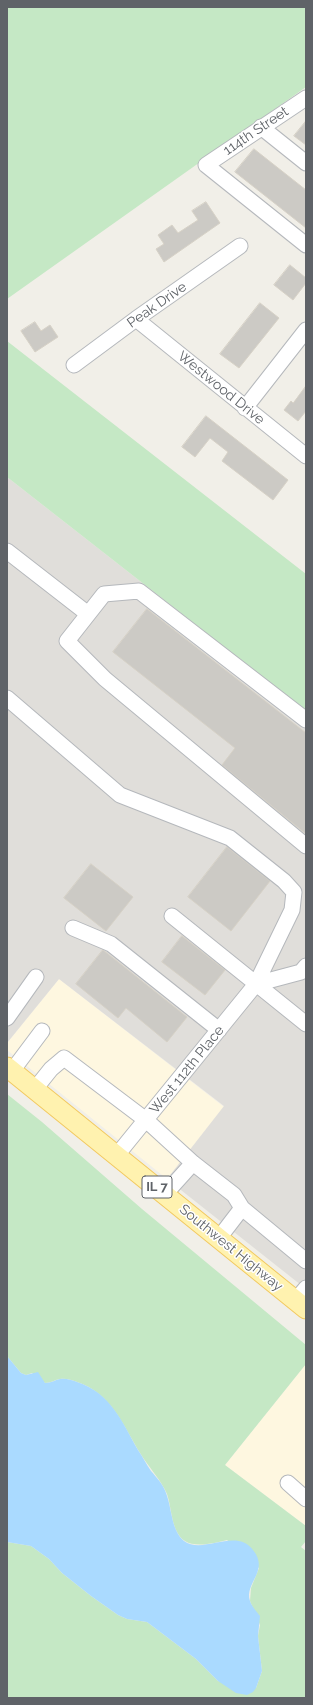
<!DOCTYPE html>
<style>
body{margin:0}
#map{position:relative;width:313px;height:1705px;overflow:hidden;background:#f1efe8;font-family:Raleway,sans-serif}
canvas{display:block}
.frame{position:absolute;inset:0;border:8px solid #5f6368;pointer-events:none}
</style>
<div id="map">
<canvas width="313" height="1705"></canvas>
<div class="frame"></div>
</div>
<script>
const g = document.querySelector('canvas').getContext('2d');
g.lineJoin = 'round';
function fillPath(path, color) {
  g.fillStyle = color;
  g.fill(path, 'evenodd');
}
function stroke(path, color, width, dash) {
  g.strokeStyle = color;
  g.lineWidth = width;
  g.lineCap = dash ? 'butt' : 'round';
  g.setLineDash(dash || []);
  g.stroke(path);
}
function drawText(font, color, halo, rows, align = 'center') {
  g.font = font + ' Raleway,sans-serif';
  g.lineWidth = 3;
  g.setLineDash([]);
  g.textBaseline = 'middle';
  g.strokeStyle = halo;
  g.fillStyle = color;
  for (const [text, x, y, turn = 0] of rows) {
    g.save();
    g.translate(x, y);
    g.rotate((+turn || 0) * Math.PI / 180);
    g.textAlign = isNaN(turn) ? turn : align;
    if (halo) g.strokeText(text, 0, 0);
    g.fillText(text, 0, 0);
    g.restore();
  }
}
fillPath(new Path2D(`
 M59,979L224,1107L167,1179L7,1050V1043Z
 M306,1364V1526L225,1465Z`), '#fef7e0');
fillPath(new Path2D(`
 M7,477L306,711V1289L167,1179L224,1106L59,979L7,1043Z`), '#e0deda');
fillPath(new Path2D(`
 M7,7H306V87L7,299Z
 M7,341L306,574V711L7,477Z
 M7,1094L42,1122L142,1209L306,1345V1364L225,1465L306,1526V1541L301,1547L306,1551V1698H7V1542L31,1546L49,1559L62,1573L91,1596L118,1615L127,1619L147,1622L196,1659L218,1681L256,1688L262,1671L258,1636L260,1625L250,1601L251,1588L259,1568L227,1540C215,1543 196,1548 185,1541C171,1532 172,1508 167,1494C161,1480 148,1466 140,1453C123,1425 111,1393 77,1382C72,1380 65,1378 60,1379C54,1380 51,1383 45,1383L32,1373L26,1375L21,1373L7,1356Z`), '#c5e8c5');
fillPath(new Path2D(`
 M7,1356L21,1373L26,1375L38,1372L45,1383C51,1383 55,1380 60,1379C65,1378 72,1380 77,1382C111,1393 122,1422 138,1450C143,1457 146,1464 151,1471C157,1478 163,1484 166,1493C172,1508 171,1530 184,1541C203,1555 236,1527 253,1550C270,1571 244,1583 250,1601C252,1607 257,1612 260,1616L258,1636L262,1671L256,1688L253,1692L247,1695L236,1693L218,1681L196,1659L147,1622L127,1619L118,1615L91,1596L62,1573L49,1559L31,1546L7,1542Z`), '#aadaff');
const building = new Path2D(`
 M306,121V145L294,136Z
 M254,149L306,190V228L235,172Z
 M206,202L220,223L164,262L156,249L164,244L158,235L172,225L178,233L198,220L192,211Z
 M290,265L306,278V283L293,300L274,285Z
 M260,303L279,318L239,368L220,354Z
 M35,322L41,331L50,325L58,337L35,352L21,331Z
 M306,386V411L298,421L284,410L291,401L293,403Z
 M206,416L288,480L273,500L222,461L228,452L210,438L195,457L182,447Z
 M147,609L306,733V834L222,765L235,748L113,652Z
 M227,847L270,881L231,931L188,897Z
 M91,864L133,897L106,931L64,898Z
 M182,936L225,970L205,995L162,962Z
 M103,950L187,1017L167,1042L126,1008L118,1018L76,984Z`);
fillPath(building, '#cccac5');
stroke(building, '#d6d1c6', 1);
const minor = new Path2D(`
 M306,98L206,165L306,245
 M261,127L306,163
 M136,319L306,456
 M74,365L136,319L240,246
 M245,408L306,330
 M7,551L88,614
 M7,698L120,795L230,838L284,881L294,892L292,910L256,984L117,1155
 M306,720L139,591L104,594L67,641L105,679L306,846
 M172,916L306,1024
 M73,928L111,944L219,1030
 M256,984L301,972L306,966
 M7,1018L36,977
 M12,1071L42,1031
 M35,1089L51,1069L64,1058L146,1120L193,1163L234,1195L242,1208L306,1261
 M165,1194L193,1163
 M219,1238L242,1208
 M296,1300L306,1288
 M288,1483L306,1499`);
const major = new Path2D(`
 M7,1067L306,1309`);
stroke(minor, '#b5b8bc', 17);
stroke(major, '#f2c960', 21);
stroke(minor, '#fff', 15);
stroke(major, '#fff2af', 19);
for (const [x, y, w] of [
 [157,1187,30]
]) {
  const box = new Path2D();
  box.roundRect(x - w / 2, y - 11, w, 22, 3);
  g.fillStyle = '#fff';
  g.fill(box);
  stroke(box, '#5f6368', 1);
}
drawText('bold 13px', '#5f6368', null, [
 ["IL 7",157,1187]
]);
drawText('14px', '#5f6368', '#fff', [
 ["114th Street",256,131,-34],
 ["Peak Drive",157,305,-35],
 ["Westwood Drive",221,388,39],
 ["West 112th Place",187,1070,-51],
 ["Southwest Highway",231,1248,39]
]);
</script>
